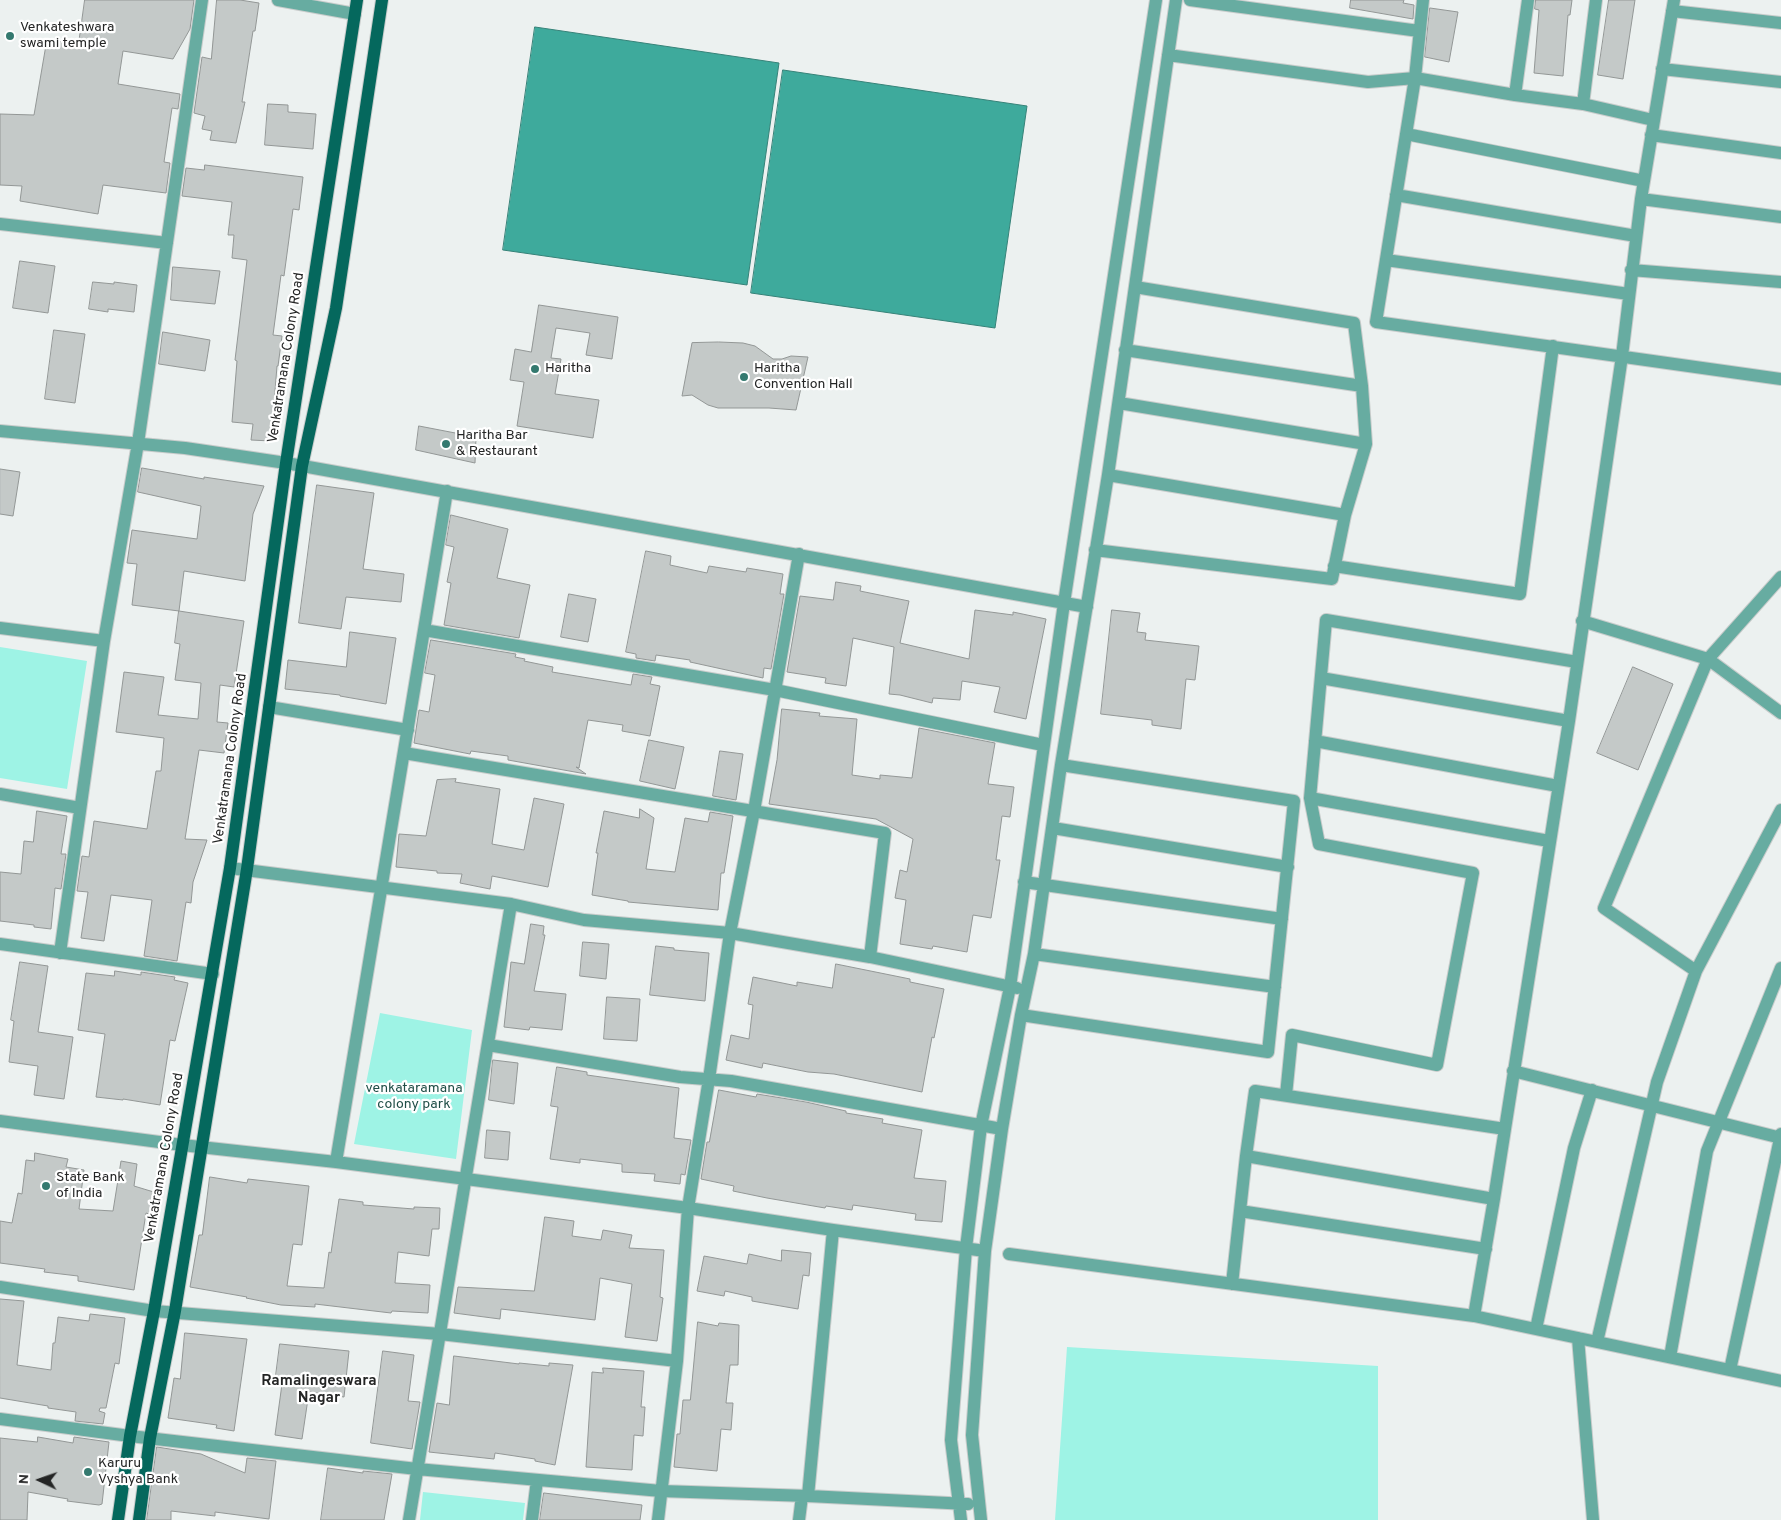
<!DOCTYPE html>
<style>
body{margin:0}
#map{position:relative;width:1781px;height:1520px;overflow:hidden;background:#ecf1f0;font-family:Overpass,sans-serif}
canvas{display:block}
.north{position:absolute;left:15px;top:1455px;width:50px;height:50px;-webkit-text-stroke:4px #fff;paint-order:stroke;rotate:273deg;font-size:14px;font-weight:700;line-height:20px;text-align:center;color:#242525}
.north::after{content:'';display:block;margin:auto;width:18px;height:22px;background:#242525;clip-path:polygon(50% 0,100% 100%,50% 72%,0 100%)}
</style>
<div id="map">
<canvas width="1781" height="1520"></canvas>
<div class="north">N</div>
</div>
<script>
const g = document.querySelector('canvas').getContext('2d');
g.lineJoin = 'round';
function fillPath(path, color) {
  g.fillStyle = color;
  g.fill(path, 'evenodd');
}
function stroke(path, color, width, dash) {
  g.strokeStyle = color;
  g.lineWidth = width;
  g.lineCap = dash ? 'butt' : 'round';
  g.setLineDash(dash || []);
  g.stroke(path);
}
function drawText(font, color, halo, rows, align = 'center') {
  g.font = font + ' Overpass,sans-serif';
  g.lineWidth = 4.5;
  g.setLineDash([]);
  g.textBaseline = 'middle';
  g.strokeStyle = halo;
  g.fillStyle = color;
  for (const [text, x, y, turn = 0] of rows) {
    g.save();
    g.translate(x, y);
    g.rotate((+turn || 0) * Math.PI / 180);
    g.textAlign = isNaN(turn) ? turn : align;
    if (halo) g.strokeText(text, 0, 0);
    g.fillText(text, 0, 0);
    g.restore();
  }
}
fillPath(new Path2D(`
 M0,647L87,661L67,789L0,778Z
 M380,1013L472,1030L456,1159L354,1144Z
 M1067,1347L1378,1366V1520H1055Z
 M423,1492L525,1503L523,1520H420Z`), '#9ef3e5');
const water = new Path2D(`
 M535,27L779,63L747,285L503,250Z
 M783,70L1027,106L995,328L751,293Z`);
fillPath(water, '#3eaa9c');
stroke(water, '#368278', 1);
const building = new Path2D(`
 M85,0H194L190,29L173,59L123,51L118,84L180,94L178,109L172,108L164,162L170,163L166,193L103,185L98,214L20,201L22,186L0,185V114L34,115L47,39L78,45Z
 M217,0H240L259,3L255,31H253L242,102H245L236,143L210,140L212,131L202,129L205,116L194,113L202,57L211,59Z
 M1351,0H1404L1403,3L1414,5L1413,19L1350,8Z
 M1536,0H1572L1570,15H1568L1563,76L1534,73L1539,10L1535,9Z
 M1609,0H1635L1623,79L1598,75Z
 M1430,8L1458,12L1449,62L1425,57Z
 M268,104L288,105V112L316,114L313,149L265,145Z
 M205,165L303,177L299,210L293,209L284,276L281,275L273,335L282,336L278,366H277L271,441L251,440L253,424L232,422L237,361L235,360L247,260L232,258L234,235H228L232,202L182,196L186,168L204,170Z
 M20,261L55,266L48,313L13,308Z
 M173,267L220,271L215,304L171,300Z
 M93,282L114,284V282L137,285L134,312L108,309V312L89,309Z
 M539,305L618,317L612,359L586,355L590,333L556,328L551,358L561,359L555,394L599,400L593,438L517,426L524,382L510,380L515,349L531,352Z
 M54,330L85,334L75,403L45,399Z
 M163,332L210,340L205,371L159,364Z
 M719,342L743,343L755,346L773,359H782L791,356L808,357L796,410L769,408H718L708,405L692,395L682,396L692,343Z
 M419,426L476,437L475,463L416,450Z
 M142,468L204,479V477L264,486L253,514L245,581L184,571L179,611L132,605L137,564L127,563L132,530L197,539L201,506L138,492Z
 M0,469L20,472L13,516L0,514Z
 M317,485L374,493L363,569L404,574L401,602L346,597L341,629L299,623Z
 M451,515L508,529L497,578L530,585L519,638L444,625L451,583L447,582L454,547L446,545Z
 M646,551L671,556L670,565L707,573L709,566L746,572L747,568L783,574L780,594H784L771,669L764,668L763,678L690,662V660L656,655L655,661L636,658V654L626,652Z
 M836,582L861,586L860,591L909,601L900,643L969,659L975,610L1013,615V612L1046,619L1026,719L994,712L1000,687L962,681L960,700L933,698L932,703L900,695L889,694L894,647L853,638L846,686L825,683L826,678L787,672L800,596L833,600Z
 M569,594L596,599L588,642L561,637Z
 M1112,610L1140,613L1137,632L1146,633L1145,640L1199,646L1195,680L1186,679L1181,729L1152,725V720L1101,714Z
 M179,611L244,621L234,687L220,685L217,722L228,723L224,753L199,750L185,839L207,840L193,882L191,903L186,902L177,961L144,956L152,900L111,895L104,941L81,938L88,892L77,891L82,856L89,857L94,821L147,829L156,771H161L164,738L116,732L124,672L164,677L158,715L198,719L201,683L175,680L180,644L175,643Z
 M350,632L396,638L386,704L340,696V695L285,689L288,660L346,667Z
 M431,640L516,654L515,657L525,659L524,661L553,667L552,672L631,685L633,674L652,677L650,684L660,686L650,736L622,731L623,725L588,720L579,768L576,767L586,774L508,760V756L471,751L470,754L414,743L419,710L429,712L435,675L425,673Z
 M1633,667L1673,684L1638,770L1597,753Z
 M782,709L820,713L819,716L857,719L852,775L880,779V775L912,778L919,728L995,743L988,784L1014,787L1010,817L1002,816L996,860H1000L991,918L973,915L967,952L933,946L932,949L900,944L906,900L895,898L900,870L907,872L913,839L876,819L769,804L777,760Z
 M649,740L684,747L675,789L640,781Z
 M720,751L743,754L736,800L713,796Z
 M456,779L455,782L500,789L492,844L524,850L534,798L564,804L548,887L492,876L490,889L460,883L462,874L437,873V871L396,867L399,834L426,836L437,780Z
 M640,809L654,818L646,869L675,872L685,818L708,822L710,812L733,816L724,873H721L718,910L628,902V901L592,895L598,853H596L604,811L639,818Z
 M37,811L67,816L61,854H66L61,889L55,888L51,929L34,927V925L0,921V872L21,874L24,841L33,842Z
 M531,924L544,926L543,935H545L534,991L566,994L562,1030L530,1027L529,1030L504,1027L511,962L524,964Z
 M583,942L609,944L606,979L580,976Z
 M656,946L674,948V950L709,953L705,1001L650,995Z
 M20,962L48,966L38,1032L73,1037L64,1099L34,1095L38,1066L9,1062L14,1021L11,1020Z
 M836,964L910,979V982L944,989L934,1038L932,1037L922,1092L834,1074L808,1072L763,1063L762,1068L726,1060L731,1035L749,1039L753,1005L748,1004L753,977L797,986V982L832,988Z
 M115,971L141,975V972L175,977L174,980L188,983L175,1041L170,1040L160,1105L123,1099V1100L96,1097L105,1034L78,1030L86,973L114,976Z
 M607,997L640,999L637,1041L604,1039Z
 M493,1060L518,1063L514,1104L489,1100Z
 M557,1067L587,1072V1075L679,1088L674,1138L691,1140L685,1175L681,1174L680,1184L654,1181L655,1174L622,1172V1164L580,1159V1163L550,1159L558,1107L551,1106Z
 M719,1090L756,1097L757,1094L806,1102L846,1111V1113L883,1119L882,1123L922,1130L914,1178L946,1181L942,1222L915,1220L916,1214L853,1205L852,1210L826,1206L825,1208L767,1198L733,1191L734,1186L701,1179L707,1142H709Z
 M487,1130L510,1132L508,1160L485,1158Z
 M35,1153L68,1159L66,1167L84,1170L79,1209L113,1211L121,1161L137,1164L134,1186L157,1193L152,1215L146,1213L134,1290L78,1281V1276L44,1272L45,1269L0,1263V1221L12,1223L18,1193L22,1194L26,1160L34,1161Z
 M210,1177L247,1183L248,1179L309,1186L302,1245L293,1244L287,1286L324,1288L329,1252L331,1253L339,1199L363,1202V1205L414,1209V1207L440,1208L439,1229H432L429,1256L398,1252L395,1283L430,1285L428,1313L392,1311L391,1313L315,1304V1307L281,1305L246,1298L247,1297L190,1287L199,1235H202Z
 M545,1217L574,1221L572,1236L601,1240L603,1230L632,1235L629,1248L664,1250L660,1297L663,1298L657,1341L625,1337L632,1284L600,1278L595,1320L501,1309L500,1319L454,1313L458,1287L534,1291Z
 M782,1250L811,1253L809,1276L803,1275L798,1309L752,1301V1297L725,1291L724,1296L697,1291L704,1256L747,1264L749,1254L781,1261Z
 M0,1299L24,1301L17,1365L51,1370L53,1343H55L58,1317L89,1321L90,1314L125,1318L119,1364L115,1363L106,1408H100L99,1411L105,1413L103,1424L75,1421L76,1412L48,1408V1406L0,1398Z
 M698,1322L718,1326L719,1323L739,1325L738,1365H730L726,1403H733L731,1430L721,1429L717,1471L674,1467L677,1434H680L683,1400H690Z
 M185,1333L247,1339L234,1431L216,1428L217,1425L168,1418L174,1378L180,1379Z
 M280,1344L349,1351L344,1397L309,1392L302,1439L275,1435L282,1384L275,1383Z
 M383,1351L414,1355L408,1401L420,1402L412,1449L371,1443Z
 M454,1356L519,1364V1363L549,1366V1363L573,1365L555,1465L535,1461V1459L495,1453L494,1459L429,1452L437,1403L449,1405Z
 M603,1368L644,1371L641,1407H645L643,1436L634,1435L632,1470L586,1467L592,1372L603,1373Z
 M38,1437L73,1443L74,1437L109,1442L102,1504L99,1505L67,1501L68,1499L28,1492L27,1520H0V1438L37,1442Z
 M157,1447L201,1454L245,1473L247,1458L276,1461L269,1519L215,1512V1516L171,1511V1520H147Z
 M328,1468L363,1473V1471L392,1474L384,1520H321Z
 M544,1493L642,1505L640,1520H540Z`);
fillPath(building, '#c4c9c8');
stroke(building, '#939796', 1);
const minor = new Path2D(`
 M278,0L355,14
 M1190,0L1419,31
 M1423,0L1415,78L1515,95L1583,104L1653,120
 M1672,11L1781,23
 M1168,55L1368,82L1415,78L1376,322L1781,379
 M1662,69L1781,82
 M1515,95L1528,0
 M1583,104L1596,0
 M1406,134L1644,181
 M1651,135L1781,153
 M1396,195L1636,236
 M1641,199L1781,217
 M0,224L167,243
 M1386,260L1629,294
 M1631,270L1781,282
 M1125,350L1362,386
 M1119,403L1366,444L1362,386L1354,323L1135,287
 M0,431L185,448L286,463L1087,607
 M1108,475L1345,515L1366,444
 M1095,550L1332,579L1345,515
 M1334,566L1520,594L1553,346
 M1582,621L1708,659L1781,713
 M0,628L104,641
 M424,630L775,690L1043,745
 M1321,678L1569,721
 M269,707L408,730
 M1315,741L1558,786
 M404,753L885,833L870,957
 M0,794L80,808
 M1053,828L1288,867
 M1549,841L1310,798L1326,620L1577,662
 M230,868L511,904L584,920L730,933L870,957L1017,988
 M1024,882L1282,919
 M0,944L213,974
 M60,953L104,641L138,443L202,0
 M1034,954L1275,987
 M1696,971L1604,908L1708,659L1781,577
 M1021,1015L1268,1052L1294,801L1061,765
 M488,1045L680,1077L731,1081L1002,1129
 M1513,1071L1781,1138
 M1286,1095L1292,1035L1437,1065L1473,873L1319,844L1310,798
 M0,1121L182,1145L336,1162L688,1208L833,1230L985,1251
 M1246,1156L1255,1091L1505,1129
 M336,1162L447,491
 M1240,1211L1246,1156L1494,1199
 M1009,1254L1474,1316L1781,1381
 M1232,1284L1240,1211L1486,1249
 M0,1287L154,1311L440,1334L677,1361
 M1474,1316L1494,1199L1569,721L1622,356L1641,199L1674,0
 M1536,1329L1574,1148L1592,1090
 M1578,1338L1593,1520
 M1597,1342L1657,1082L1696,971L1781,810
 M1670,1357L1707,1151L1781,968
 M1730,1370L1781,1134
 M0,1419L130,1436L417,1469L661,1491L808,1496L968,1504
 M808,1496L833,1230
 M409,1520L511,904
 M532,1520L537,1480
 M658,1520L677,1361L688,1208L709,1079L730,933L754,811L799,554
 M799,1520L802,1496
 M961,1520L951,1440L966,1248L981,1126L1010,987L1064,603L1156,0
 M981,1520L972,1435L985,1251L1002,1129L1021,1015L1034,954L1061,765L1108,475L1176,0`);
const major = new Path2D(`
 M118,1520L130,1436L154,1311L230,868L286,463L357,0
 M139,1520L150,1438L175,1311L247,869L302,466L336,308L382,0`);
stroke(minor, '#c8cccb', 14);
stroke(major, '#c8cccb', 14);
stroke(minor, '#67aca1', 12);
stroke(major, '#05685d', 12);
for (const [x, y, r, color] of [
 [10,36,5,"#34796f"],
 [535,369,5,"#34796f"],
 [744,377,5,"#34796f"],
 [446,444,5,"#34796f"],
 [46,1186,5,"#34796f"],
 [88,1472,5,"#34796f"]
]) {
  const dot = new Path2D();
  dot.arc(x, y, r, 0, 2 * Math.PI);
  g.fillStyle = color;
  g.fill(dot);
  stroke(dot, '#fff', 2);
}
drawText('14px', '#242525', '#fff', [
 ["Venkateshwara",20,28],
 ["swami temple",20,44],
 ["Haritha",545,369],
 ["Haritha",754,369],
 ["Convention Hall",754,385],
 ["Haritha Bar",456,436],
 ["& Restaurant",456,452],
 ["State Bank",56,1178],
 ["of India",56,1194],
 ["Karuru",98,1464],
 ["Vyshya Bank",98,1480]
], 'left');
drawText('14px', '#242525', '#fff', [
 ["Venkatramana Colony Road",287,358,-81],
 ["Venkatramana Colony Road",231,759,-82],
 ["Venkatramana Colony Road",165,1158,-80]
]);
drawText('14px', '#1f4d46', '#fff', [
 ["venkataramana",414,1089],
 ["colony park",414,1105]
]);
drawText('bold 15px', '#242525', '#fff', [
 ["Ramalingeswara",319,1382],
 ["Nagar",319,1399]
]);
</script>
